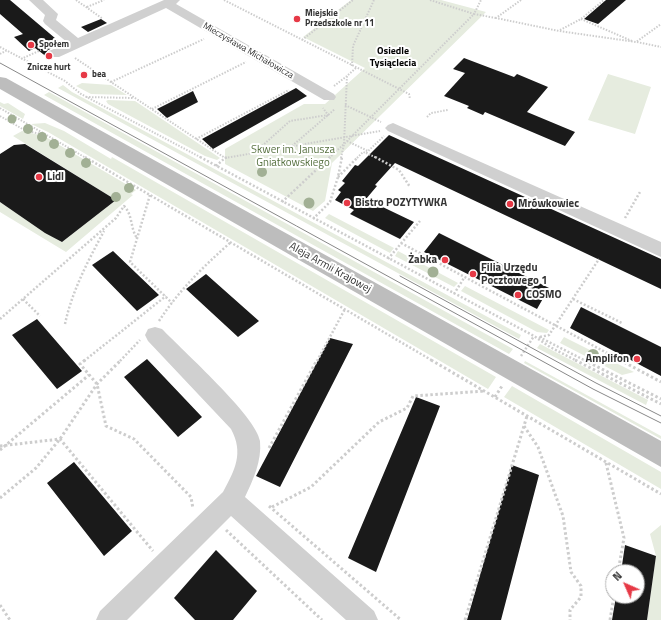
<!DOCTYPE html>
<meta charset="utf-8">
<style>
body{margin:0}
#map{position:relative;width:661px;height:620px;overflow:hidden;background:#fff;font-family:"Titillium Web",sans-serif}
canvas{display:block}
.north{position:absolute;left:605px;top:564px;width:40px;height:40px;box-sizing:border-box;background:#fff;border:1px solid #adadad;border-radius:50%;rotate:315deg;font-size:11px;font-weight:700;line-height:16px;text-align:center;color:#333}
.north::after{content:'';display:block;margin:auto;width:14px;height:18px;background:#e63946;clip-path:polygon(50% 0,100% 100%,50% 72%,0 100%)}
</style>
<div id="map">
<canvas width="661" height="620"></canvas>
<div class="north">N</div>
</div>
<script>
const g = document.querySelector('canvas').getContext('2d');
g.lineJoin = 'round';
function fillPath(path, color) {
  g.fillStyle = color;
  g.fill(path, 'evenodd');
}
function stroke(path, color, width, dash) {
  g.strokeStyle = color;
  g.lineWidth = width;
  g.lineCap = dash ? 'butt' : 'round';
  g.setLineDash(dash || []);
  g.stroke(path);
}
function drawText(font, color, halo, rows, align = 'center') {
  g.font = font + ' "Titillium Web",sans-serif';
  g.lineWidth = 4;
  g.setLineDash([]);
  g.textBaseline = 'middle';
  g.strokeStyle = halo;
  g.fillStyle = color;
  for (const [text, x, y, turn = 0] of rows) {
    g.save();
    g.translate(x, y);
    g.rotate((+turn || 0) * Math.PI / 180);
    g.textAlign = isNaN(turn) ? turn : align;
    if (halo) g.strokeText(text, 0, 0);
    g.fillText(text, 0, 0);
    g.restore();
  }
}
fillPath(new Path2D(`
 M351,0H441L486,12L332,163L325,201L313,211L225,164V149L304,104H325L365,68L303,37Z
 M608,74L651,87L635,134L588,120Z
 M82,83L111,85L127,95L91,94L76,86Z
 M63,85L72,92L100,107L521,335L519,339L58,88Z
 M49,92L513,349L509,354L44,95Z
 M108,100L135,101L220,158L217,160L205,156L108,104L106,101Z
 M0,102L4,104L8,103L25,114L23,119L0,106Z
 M45,123L64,131L111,159L112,157L496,377L488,389L48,132L31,124Z
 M22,131L44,136L136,190L131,194L133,195L66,252L0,212V202L62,242L116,200L13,136Z
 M329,214L394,248L390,253L325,218Z
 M398,251L458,283L454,287L395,256Z
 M465,286L549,330L547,333L537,332L461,291Z
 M564,337L634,372L622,375L560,343Z
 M540,344L648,400L646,405L537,348Z
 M525,361L661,436V439L524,363Z
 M512,386L661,472V489L504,397Z
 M661,525V620H647L656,556L650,534Z`), '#e6ecdf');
fillPath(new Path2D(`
 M0,0H10L62,44L48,50L46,53L47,57L35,48L29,51L14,37L23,34L0,14Z
 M606,0H626L598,24L584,19Z
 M101,19L107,23L88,32L81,27Z
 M464,58L514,77L517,74L548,87L527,112L575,132L565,146L485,112L483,115L467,108L469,106L444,96L465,73L453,69Z
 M296,88L307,96L213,149L202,139Z
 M193,91L198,102L167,118L157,109Z
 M389,135L661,259V289L395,163L375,185L377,186L366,199L414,222L400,239L350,214L354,210L335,200L341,192L338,190L345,183L342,181L355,165L358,166Z
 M25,144L116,200L62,242L45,233L0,202V154L14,145Z
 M439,233L549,288L537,309L424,252Z
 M113,251L159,295L137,311L92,265Z
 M206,274L259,321L238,337L186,289Z
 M581,307L661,347V376L570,328Z
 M37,319L82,371L57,389L12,335Z
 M330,338L353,344L280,487L256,476Z
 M147,359L202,417L178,437L124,377Z
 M416,397L440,406L376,572L348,558Z
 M74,462L132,531L104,556L47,483Z
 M512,465L539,475L501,620H467Z
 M625,545L656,556L647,620H612L616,596H637V572H621Z
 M216,550L257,591L233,620H195L174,598Z`), '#1a1a1a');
stroke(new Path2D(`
 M76,0L103,19
 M224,0L409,94L410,99
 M430,0L474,14L481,0
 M521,0L496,18L559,31L636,42L661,24
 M87,7L104,0
 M581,19L632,41
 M560,30L581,19L604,0
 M302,40L353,0
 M637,42L661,47
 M0,47L65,81L81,94L202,158
 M0,54L7,50
 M75,58L225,158
 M21,59L41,50
 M352,66L353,46L374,0
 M111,82L204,39
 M334,86L347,76
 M86,97L133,98
 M345,105L381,122
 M0,108L86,158
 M152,109L246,62
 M0,116L26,131L42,134
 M427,117L431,113L448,110
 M196,139L289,90
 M347,141L368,151
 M292,146L335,109
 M366,153L377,158
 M253,154L290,121L328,115L323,108
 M225,158L380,131
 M329,158L344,144L347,76L356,68
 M341,158L344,144L474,14L496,18
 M357,158L363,152L366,153L384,136`), '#cdcdcd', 2, [1.5, 1.5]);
stroke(new Path2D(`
 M85,157L433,361
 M200,157L534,336L550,347L577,361
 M375,157L399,170L410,187
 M216,166L225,158L228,157
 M338,177L358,157
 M150,195L130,262L172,303
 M282,202L330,157
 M625,218L640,192
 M313,219L330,202L338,177L342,157
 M401,243L622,361
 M388,259L420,221
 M454,294L464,278
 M23,299L40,316
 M573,299L622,323
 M0,319L116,218L124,206C133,215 130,228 137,238
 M159,321C180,289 203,267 231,242
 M65,324C72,291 88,261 104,231
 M539,337L586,361
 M540,337L549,335L599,259
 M521,356L534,336
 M84,361L166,296
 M120,361L140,340
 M317,361L345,309`), '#cdcdcd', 2.5, [2, 2]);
stroke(new Path2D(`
 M85,360L80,364L97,384L106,426L134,439L191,497L193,509
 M431,360L661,494
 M575,360L661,404
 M584,360L661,399
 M620,360L661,382
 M495,397L502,386
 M524,426L538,447L563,516L571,572L581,586V597L570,610V620
 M0,446L60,439L153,551
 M269,448L317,360
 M0,450L89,375
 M606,463L624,538L618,572
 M0,498L36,468L60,439L97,384L121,360
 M269,506L401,620
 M272,507L311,487L379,422L407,408L413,396L485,391
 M226,530L322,620
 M0,605L10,620
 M465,620L527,416
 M610,620L614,596`), '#cdcdcd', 3, [2.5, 2.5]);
fillPath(new Path2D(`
 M29,0H43L58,14L56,20L78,38L164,0H180L176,4L334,94L336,97L334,100H324L166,8L59,57H49L47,54L49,51L68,43L45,24L43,21L45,15Z
 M393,123L661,242V257L388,131L385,128L388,125Z
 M155,327L162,329C182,350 257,417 260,441C262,461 253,480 245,497L374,611L378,620H346L231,516L127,620H96L100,611L223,492C235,470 244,453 231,429L148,341L145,335L148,329Z`), '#d0d0d0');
fillPath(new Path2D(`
 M0,77L6,78L661,441V467L0,89Z`), '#bdbdbd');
stroke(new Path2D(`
 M0,63L593,389L661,423
 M400,276L596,383L661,416`), '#888', 1);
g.fillStyle = '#a2b095';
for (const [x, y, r] of [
 [12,119,4.5],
 [28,129,5],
 [42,137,5],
 [54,144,5],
 [70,153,5],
 [86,163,5],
 [262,172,5],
 [129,188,5],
 [116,197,5],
 [309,203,5.5],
 [433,272,5.5],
 [593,355,6]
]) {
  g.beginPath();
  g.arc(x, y, r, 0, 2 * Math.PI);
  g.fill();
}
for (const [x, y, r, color] of [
 [297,19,4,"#e63946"],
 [31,45,4,"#e63946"],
 [49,56,4,"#e63946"],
 [84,75,4,"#e63946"],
 [39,177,4,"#e63946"],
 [347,203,4,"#e63946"],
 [510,204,4,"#e63946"],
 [445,260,4,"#e63946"],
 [473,274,4,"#e63946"],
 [518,295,4,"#e63946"],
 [637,359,4,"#e63946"]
]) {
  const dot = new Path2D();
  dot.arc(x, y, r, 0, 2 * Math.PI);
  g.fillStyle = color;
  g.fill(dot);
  stroke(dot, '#fff', 1.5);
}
drawText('bold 9px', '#333', '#fff', [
 ["Miejskie",305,14],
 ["Przedszkole nr 11",305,24],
 ["Społem",39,45],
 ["Znicze hurt",49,68,"center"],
 ["bea",92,75]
], 'left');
drawText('9px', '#333', '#fff', [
 ["Mieczysława Michałowicza",248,51,30]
]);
drawText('bold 10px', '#000', '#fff', [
 ["Osiedle",393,52],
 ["Tysiąclecia",393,64]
]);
drawText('11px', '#56703f', '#fff', [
 ["Skwer im. Janusza",293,150],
 ["Gniatkowskiego",293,163]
]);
drawText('bold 11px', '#333', '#fff', [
 ["Lidl",47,177],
 ["Bistro POZYTYWKA",355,203],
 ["Mrówkowiec",518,204],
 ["Żabka",437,260,"right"],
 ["Filia Urzędu",481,268],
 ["Pocztowego 1",481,281],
 ["COSMO",526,295],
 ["Amplifon",629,359,"right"]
], 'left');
drawText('11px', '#333', '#fff', [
 ["Aleja Armii Krajowej",330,268,29]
]);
</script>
